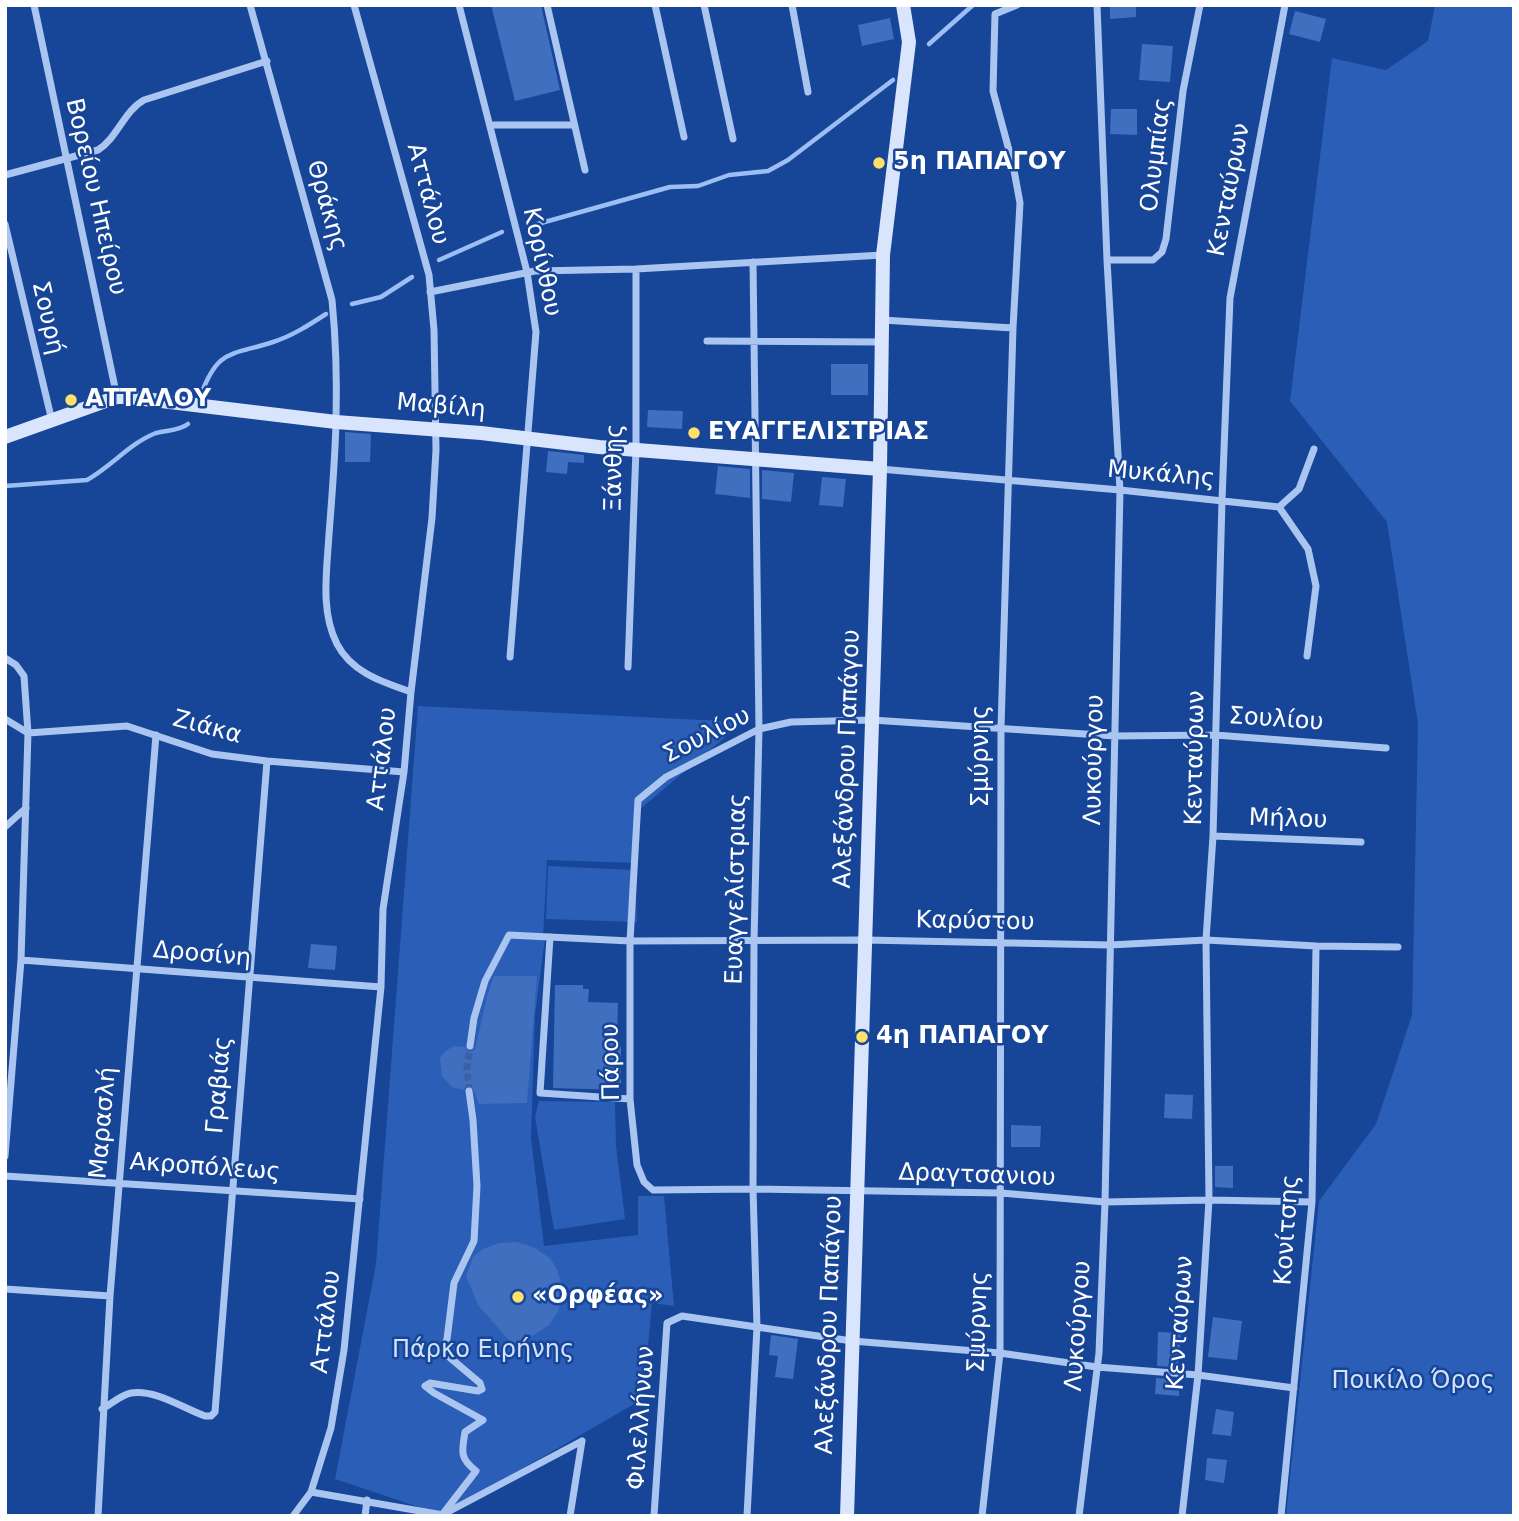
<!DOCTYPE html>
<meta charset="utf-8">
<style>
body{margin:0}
#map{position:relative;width:1519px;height:1521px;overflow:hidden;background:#174598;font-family:"DejaVu Sans",sans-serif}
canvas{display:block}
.frame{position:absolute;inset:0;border:7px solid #fff;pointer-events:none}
</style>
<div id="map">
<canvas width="1519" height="1521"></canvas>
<div class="frame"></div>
</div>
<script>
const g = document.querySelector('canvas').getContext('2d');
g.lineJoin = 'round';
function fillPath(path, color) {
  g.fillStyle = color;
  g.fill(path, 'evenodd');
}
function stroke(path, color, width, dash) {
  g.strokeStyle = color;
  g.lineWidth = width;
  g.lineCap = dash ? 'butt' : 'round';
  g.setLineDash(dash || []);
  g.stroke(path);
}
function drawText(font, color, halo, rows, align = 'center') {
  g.font = font + ' "DejaVu Sans",sans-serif';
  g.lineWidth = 5;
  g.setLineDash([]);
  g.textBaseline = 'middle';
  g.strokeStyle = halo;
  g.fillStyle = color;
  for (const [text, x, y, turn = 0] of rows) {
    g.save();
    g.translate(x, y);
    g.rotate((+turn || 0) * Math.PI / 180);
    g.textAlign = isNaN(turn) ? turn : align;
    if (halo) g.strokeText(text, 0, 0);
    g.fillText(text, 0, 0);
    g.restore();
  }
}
fillPath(new Path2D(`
 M1435,5H1514V1516H1286L1319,1201L1376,1124L1412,1015L1418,724L1387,522L1290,401L1332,58L1386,70L1428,41Z
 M418,706L743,722L639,810L636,863L547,860L543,937L545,938L535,1015L531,1138L544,1246L638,1235V1196H664L674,1306L652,1303L643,1399L442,1515L335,1479L376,1264Z
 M548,866L635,870L637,922L546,919Z
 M539,1101L615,1102L616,1146L625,1219L554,1230L535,1117Z`), '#2b5eb6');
stroke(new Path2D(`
 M929,44L973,5
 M534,225L670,187L698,186L729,175L768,171L788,160L893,80
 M439,260L502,232
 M352,304L381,297L412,277
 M200,397C218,348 230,356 273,342C292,336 309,325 326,314
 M5,486L87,480C112,466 130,443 156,433C167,430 179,431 188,424`), '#9dbef4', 4.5);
fillPath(new Path2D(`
 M491,5H541L560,90L515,101Z
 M1110,5H1136V17L1110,19Z
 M1295,11L1326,19L1320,42L1289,34Z
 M890,18L894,39L862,46L858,25Z
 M1142,44L1173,46L1170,82L1139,80Z
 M1111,109H1137V135L1110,134Z
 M831,364H868V395H831Z
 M648,410L683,411L682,429L647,427Z
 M345,432L371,434L370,462H345Z
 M548,451L584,455V463L568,462L567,474L546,472Z
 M718,466L750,469V498L715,494Z
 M762,470L794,473L791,502L762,499Z
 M822,477L846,479L843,507L819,505Z
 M311,944L337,946L335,970L308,968Z
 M494,976H537L527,1103L479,1104L472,1086H466L463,1090L452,1087L442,1076L440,1058L445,1051L454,1046L464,1047L470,1052L475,1049L488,993Z
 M555,985H583V989H589L588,1002L618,1003L617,1046H621V1090L553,1088Z
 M1165,1094L1193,1095L1192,1119L1164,1118Z
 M1011,1125L1041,1126L1040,1147H1011Z
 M1215,1166H1233V1188L1215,1187Z
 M516,1242L533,1247L550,1258L557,1270L563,1289L559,1310L549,1325L515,1347L478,1305L466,1276L473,1257L483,1249L499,1243Z
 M1213,1317L1242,1321L1237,1360L1208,1357Z
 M1158,1332L1181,1333L1178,1367L1157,1366Z
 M771,1335L798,1339L793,1379L775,1377L778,1356L769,1355Z
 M1156,1378L1180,1380L1179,1396L1155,1394Z
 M1216,1409L1234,1412L1231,1436L1212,1434Z
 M1207,1458L1227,1460L1224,1483L1205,1480Z`), '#406fbf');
stroke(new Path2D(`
 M469,1091L467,1068L470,1046`), '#3a61a7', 7, [7, 3.5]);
stroke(new Path2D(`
 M34,5L117,397
 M250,5L332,300C336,340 337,382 336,422C335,460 332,497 329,534C327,570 320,611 337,644C352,673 383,682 411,692
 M459,5L527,272L536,332L510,657
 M547,5L585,170
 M655,5L684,137
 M704,5L733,139
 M792,5L808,92
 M490,125H574
 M5,175L98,150C118,137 124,111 144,100L267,61
 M5,224L52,421
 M1107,260H1153L1162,252L1166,239L1183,91L1200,5
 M430,292L535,271L636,269L883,255
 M882,320L1013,328
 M707,341L881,342
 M880,469L1120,490L1279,507L1308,549L1316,586L1307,656
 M1279,507L1299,489L1314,449
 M5,658L16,665L24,676L28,733L21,960L5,1156
 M628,667L636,449V269
 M5,719L28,733L127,726L212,754L267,761L404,772
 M5,827L26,808
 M1213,836L1361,842
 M550,937L540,1093L630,1099
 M21,960L381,987
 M470,1046L474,1018L485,981L509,935L630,941L865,940L1110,945L1206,940L1316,946L1398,947
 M5,1176L360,1199
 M1312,1202L1209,1200L1105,1202L1001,1193L753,1189L653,1190L644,1182L637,1165L630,1099V941L638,800L666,777L759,729L791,722L872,720L1115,736L1215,735L1386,748
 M5,1289L110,1296
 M102,1409C111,1404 121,1395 131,1393C155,1389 183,1408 205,1416H211L215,1412L267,761
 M311,1492L443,1515
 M446,1513L582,1441
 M442,1515L476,1471C459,1458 462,1451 465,1432L483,1420L434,1393L425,1386L430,1383L478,1391L482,1389L480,1383L442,1351L447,1339L454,1283L474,1241L477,1186L473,1120L469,1091
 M98,1516L110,1296L156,735
 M293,1516L311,1492L331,1428L344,1350L381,987L383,909L404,772L411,692L432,518L436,450L434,330L429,275L354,5
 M365,1516L367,1500
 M570,1516L582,1441
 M654,1516L667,1323L682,1316L852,1341L1000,1353L1097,1367L1198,1375L1294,1388
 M747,1516L757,1327L753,1189L754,941L759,729L753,262
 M982,1516L1000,1353L1001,728L1013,328L1020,203L1013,165L993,91L995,14L1017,5
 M1079,1516L1099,1353L1105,1202L1120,490L1107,260L1097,5
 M1182,1516L1198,1375L1209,1200L1206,940L1213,836L1222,500L1230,298L1285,5
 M1281,1516L1312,1202L1316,946`), '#abc5f1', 7);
stroke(new Path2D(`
 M5,437L117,397H128L336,422L481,433L599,447L880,469
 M847,1516L880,469L883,255L909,42L903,5`), '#d9e5fc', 14);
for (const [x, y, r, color] of [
 [879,163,7,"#ffe06b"],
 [71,400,7,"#ffe06b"],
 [694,433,7,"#ffe06b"],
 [862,1037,7,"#ffe06b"],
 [518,1297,7,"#ffe06b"]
]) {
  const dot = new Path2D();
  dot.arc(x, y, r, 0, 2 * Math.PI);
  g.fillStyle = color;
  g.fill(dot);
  stroke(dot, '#174598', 2.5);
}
drawText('24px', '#fff', '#174598', [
 ["Ολυμπίας",1157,155,-83],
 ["Κενταύρων",1230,190,-79],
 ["Αττάλου",427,194,75],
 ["Βορείου Ηπείρου",95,197,77],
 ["Θράκης",326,206,74],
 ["Κορίνθου",541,262,78],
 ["Σουρή",47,318,77],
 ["Μαβίλη",441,407,5],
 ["Ξάνθης",615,468,-89],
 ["Μυκάλης",1161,475,5],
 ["Σουλίου",1276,720,4],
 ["Ζιάκα",207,728,15],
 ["Σουλίου",707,736,-27],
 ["Σμύρνης",982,756,-90],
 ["Κενταύρων",1196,758,-89],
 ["Αττάλου",383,759,-83],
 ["Αλεξάνδρου Παπάγου",848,759,-88],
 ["Λυκούργου",1095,760,-89],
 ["Μήλου",1288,820,2],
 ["Ευαγγελίστριας",737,889,-89],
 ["Καρύστου",975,922,1],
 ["Δροσίνη",202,955,5],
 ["Πάρου",612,1062,-91],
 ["Γραβιάς",220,1085,-85],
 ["Μαρασλή",104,1123,-85],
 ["Ακροπόλεως",205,1168,4],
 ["Δραγτσανιου",977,1176,2],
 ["Κονίτσης",1288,1230,-86],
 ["Αττάλου",327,1322,-83],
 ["Σμύρνης",979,1322,-88],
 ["Κενταύρων",1181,1323,-86],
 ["Αλεξάνδρου Παπάγου",830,1325,-88],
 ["Λυκούργου",1079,1326,-86],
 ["Φιλελλήνων",642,1418,-86]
]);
drawText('bold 24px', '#fff', '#174598', [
 ["5η ΠΑΠΑΓΟΥ",893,163],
 ["ΑΤΤΑΛΟΥ",85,400],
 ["ΕΥΑΓΓΕΛΙΣΤΡΙΑΣ",708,433],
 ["4η ΠΑΠΑΓΟΥ",876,1037],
 ["«Ορφέας»",532,1297]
], 'left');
drawText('24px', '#d2e2fc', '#174598', [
 ["Πάρκο Ειρήνης",483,1351],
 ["Ποικίλο Όρος",1413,1382]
]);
</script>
